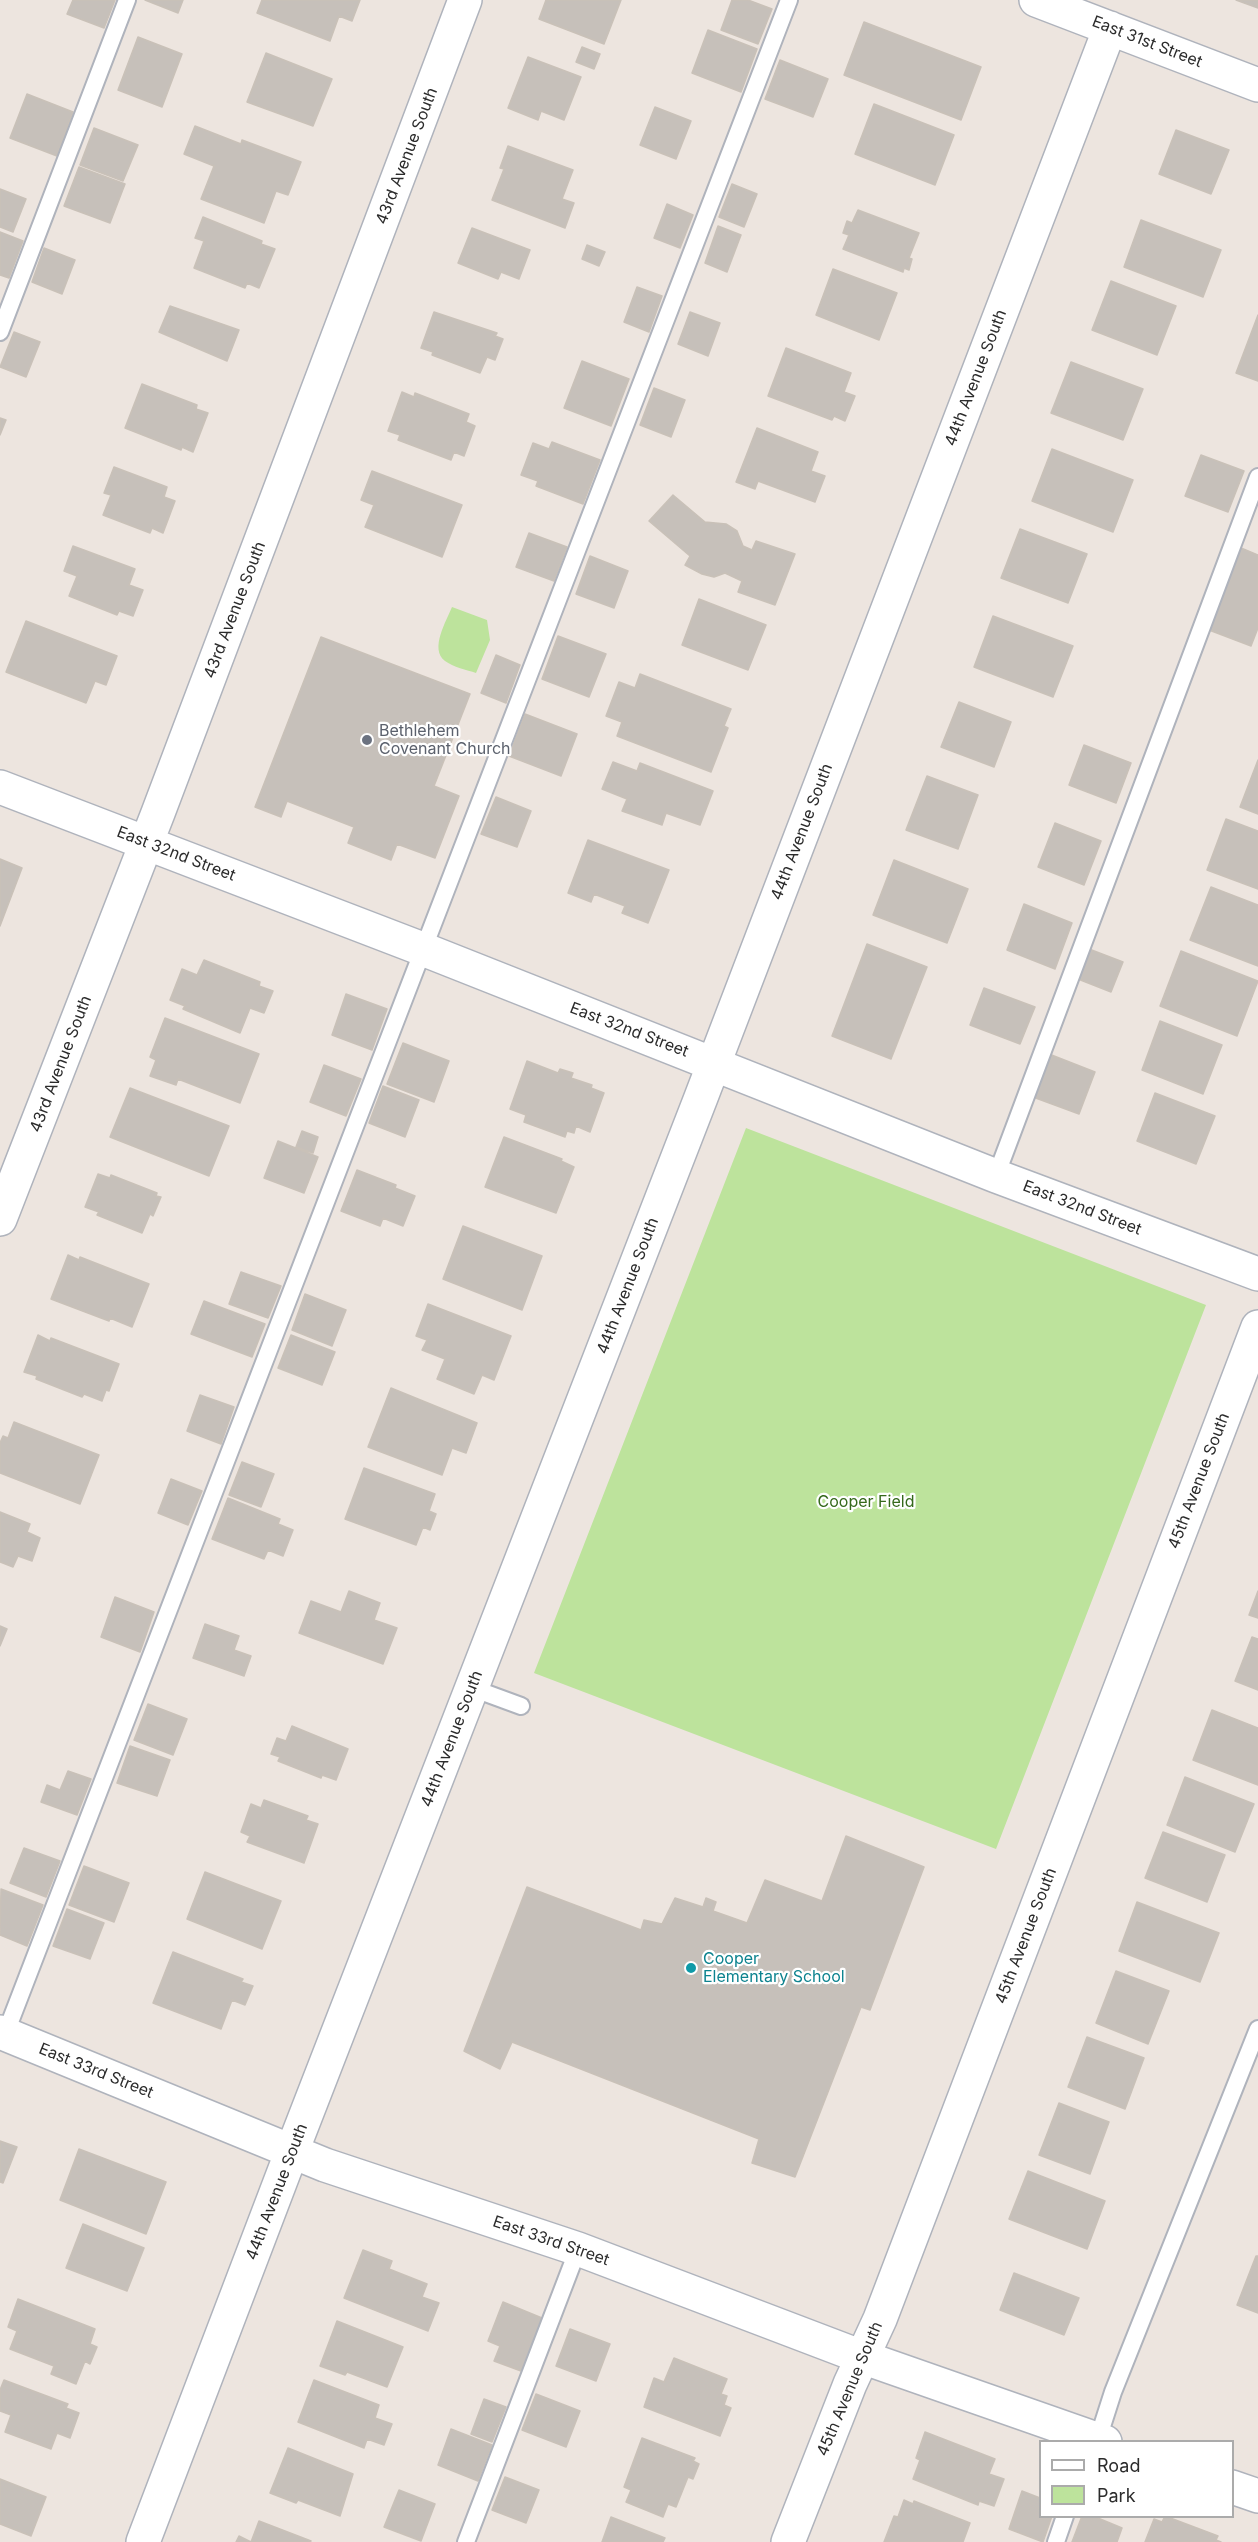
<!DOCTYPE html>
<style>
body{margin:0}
#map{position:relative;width:1258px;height:2542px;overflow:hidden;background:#ede5df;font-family:Inter,sans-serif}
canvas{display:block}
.legend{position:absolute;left:1039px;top:2440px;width:195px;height:78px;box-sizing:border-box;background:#fff;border:2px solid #ababab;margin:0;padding:8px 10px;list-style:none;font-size:18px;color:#2c2c2c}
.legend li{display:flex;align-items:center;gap:12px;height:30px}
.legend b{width:30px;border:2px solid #ababab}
</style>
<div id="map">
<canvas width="1258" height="2542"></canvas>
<ul class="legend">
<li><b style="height:8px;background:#fff"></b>Road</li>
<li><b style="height:16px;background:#bde39c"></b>Park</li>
</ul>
</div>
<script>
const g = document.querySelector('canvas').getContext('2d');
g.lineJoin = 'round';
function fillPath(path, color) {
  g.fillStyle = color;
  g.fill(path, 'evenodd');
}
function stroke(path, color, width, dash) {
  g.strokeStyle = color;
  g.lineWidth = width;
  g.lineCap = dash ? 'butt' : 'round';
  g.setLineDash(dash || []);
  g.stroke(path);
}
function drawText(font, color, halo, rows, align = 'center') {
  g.font = font + ' Inter,sans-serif';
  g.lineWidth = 4.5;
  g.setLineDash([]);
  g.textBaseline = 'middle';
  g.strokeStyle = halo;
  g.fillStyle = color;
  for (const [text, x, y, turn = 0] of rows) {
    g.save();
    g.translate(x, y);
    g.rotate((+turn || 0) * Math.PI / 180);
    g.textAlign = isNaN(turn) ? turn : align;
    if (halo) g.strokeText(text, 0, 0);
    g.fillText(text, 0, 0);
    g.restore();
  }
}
fillPath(new Path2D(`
 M452,607L487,620L490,640L476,673C467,670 453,667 445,661C429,649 447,620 452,607Z
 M746,1128L1206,1305L996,1849L534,1673Z`), '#bde39c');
const building = new Path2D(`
 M73,0H115L104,28L67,14Z
 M145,0H183L178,13Z
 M262,0H360L352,21L339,16L330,41L257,13Z
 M546,0H621L604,44L539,19Z
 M732,0H748L772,9L758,44L721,30Z
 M1236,0H1258V8Z
 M864,22L981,67L961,120L844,75Z
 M708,30L757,49L741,92L692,73Z
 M138,37L182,54L162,107L118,90Z
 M582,47L600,54L594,69L576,62Z
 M266,53L332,79L313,126L247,102Z
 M528,57L581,77L564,120L541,111L538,120L508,108Z
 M780,60L828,79L813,117L765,99Z
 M27,94L73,112L57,156L10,138Z
 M874,104L954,135L935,185L855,154Z
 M655,107L691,121L676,159L640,145Z
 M195,126L241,144L242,140L301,162L288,195L276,191L264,223L201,199L214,166L184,154Z
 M94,128L138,145L123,181L80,165Z
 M1176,130L1229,150L1211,194L1159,174Z
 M508,146L573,170L562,199L574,203L565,228L492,200L504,169L500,168Z
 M79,167L125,184L110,223L64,206Z
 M732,184L757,194L744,227L719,217Z
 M0,189L26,199L13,232L0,227Z
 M667,204L693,215L680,248L654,238Z
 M858,210L919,233L909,258L912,259L909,270L904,268L903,272L843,249L849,235L843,233L847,221L852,223Z
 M203,217L262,241L261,244L275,249L259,288L247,283L245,288L194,268L204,241L195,238Z
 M1141,220L1221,250L1203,297L1124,267Z
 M718,226L741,235L727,272L705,263Z
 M472,228L530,250L519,279L501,272L498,279L458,263Z
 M0,232L23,241L9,278L0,275Z
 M587,245L605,252L599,266L582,259Z
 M44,248L75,260L62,294L32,282Z
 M833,269L897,293L879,340L816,315Z
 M1111,281L1176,306L1157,355L1092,330Z
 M637,287L662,296L649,332L624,322Z
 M170,306L239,330L227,361L159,332Z
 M434,312L497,333L495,336L503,339L495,360L487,357L480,373L432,355L433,352L421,348Z
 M690,312L720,323L708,356L678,344Z
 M1258,315V381L1236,373Z
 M14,332L40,342L26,377L0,367Z
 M786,348L851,373L844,392L855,396L845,421L834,416L832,420L768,396Z
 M582,361L629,379L611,426L564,408Z
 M1071,362L1143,389L1123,440L1051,413Z
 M142,384L197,405L196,409L208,413L193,452L182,447L181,450L125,428Z
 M654,388L685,400L671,437L640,425Z
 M402,392L414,397L415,393L469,414L466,422L475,426L464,456L454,452L451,460L398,440L400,435L388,431Z
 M0,418L6,420L0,435Z
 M757,428L818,452L811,471L825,476L815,502L758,481L755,489L736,482Z
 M552,442L600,460L583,504L536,486L538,481L521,475L533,443L549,449Z
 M1052,449L1133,480L1113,532L1032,501Z
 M1201,455L1244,471L1228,512L1185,496Z
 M114,467L167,487L164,497L175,501L163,533L152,528L150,533L103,515L111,495L104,493Z
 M372,471L462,505L442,557L365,527L374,505L361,500Z
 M673,495L705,522L726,524L737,531L743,546L752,550L756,541L795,554L775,605L738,592L742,581L725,573L714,577L702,574L685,565L690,556L649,521Z
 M1020,529L1087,554L1068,603L1001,578Z
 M529,533L567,547L554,581L516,567Z
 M73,546L135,569L129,585L143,590L133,616L119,611L117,615L69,596L77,576L64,571Z
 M1241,548L1258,555V628L1251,646L1209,630Z
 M590,556L628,571L614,608L576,594Z
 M699,599L766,625L748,670L682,645Z
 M993,616L1073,646L1053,697L974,667Z
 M26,621L117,656L106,685L95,681L86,703L6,672Z
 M558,636L606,654L589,697L542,679Z
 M321,637L470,694L434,786L459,796L435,858L397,844L391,860L348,843L354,827L287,801L281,817L255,807Z
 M496,655L520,665L506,703L481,693Z
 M640,674L731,709L724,726L728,728L711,772L617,736L622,722L606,716L619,682L635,688Z
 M959,702L1011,722L994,767L941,747Z
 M525,714L577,734L561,776L509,756Z
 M1084,745L1131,763L1116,803L1069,785Z
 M1258,760V814L1240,807Z
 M613,762L637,771L640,763L713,791L700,825L666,813L662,825L622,811L627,799L602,789Z
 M927,776L978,795L958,849L906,830Z
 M496,797L531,811L517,847L481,834Z
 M1226,819L1258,831V889L1207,870Z
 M1055,823L1101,841L1084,885L1038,867Z
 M588,840L669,870L648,923L622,913L625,906L594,894L591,902L568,893Z
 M0,859L22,868L0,926Z
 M894,860L968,889L947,943L873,915Z
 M1211,887L1258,905V966L1190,940Z
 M1024,904L1072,923L1055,969L1007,950Z
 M867,944L927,967L891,1059L832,1036Z
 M1089,949L1123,962L1111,992L1078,979Z
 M1181,951L1258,981L1237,1036L1160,1006Z
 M204,960L260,982L259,986L273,991L264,1013L250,1008L240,1033L183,1009L185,1006L170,1000L182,969L197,975Z
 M984,988L1035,1007L1020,1044L970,1025Z
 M346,994L387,1009L372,1050L332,1035Z
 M165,1018L259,1054L240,1103L178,1079L176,1085L150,1076L156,1060L150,1057Z
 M1160,1021L1222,1045L1203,1094L1142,1070Z
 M403,1043L449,1061L434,1102L387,1084Z
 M1049,1054L1095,1072L1079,1114L1033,1097Z
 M527,1061L558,1073L560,1069L573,1073L571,1078L592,1085L591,1088L604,1093L590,1132L576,1126L574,1133L567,1131L565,1137L524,1122L526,1115L510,1109Z
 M324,1065L361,1079L346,1116L310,1102Z
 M383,1086L419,1100L405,1137L369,1123Z
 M130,1088L229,1126L209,1176L110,1137Z
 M1155,1093L1215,1116L1196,1164L1137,1141Z
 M302,1131L318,1137L313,1153L296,1147Z
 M504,1137L562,1159L561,1161L574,1167L556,1213L485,1187Z
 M278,1141L318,1157L304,1193L264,1178Z
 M357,1170L396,1185L395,1188L415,1196L403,1226L383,1218L380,1226L341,1211Z
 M98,1174L110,1178L111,1175L157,1193L156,1196L161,1197L153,1216L150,1214L142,1233L97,1215L99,1212L85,1207Z
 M463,1226L542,1256L522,1310L443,1279Z
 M68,1255L79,1260L80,1257L149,1284L132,1327L110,1318L109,1321L51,1299Z
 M241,1272L281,1286L268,1318L229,1304Z
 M305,1294L346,1310L332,1346L292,1330Z
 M204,1301L265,1324L252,1357L191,1334Z
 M428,1304L511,1336L494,1380L482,1375L474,1394L437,1379L445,1359L422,1350L427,1340L416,1336Z
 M38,1335L50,1341L51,1338L119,1364L109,1391L106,1390L102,1401L84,1394L82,1397L36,1379L37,1376L24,1372Z
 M291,1335L335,1352L322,1385L278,1368Z
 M391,1388L477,1423L466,1453L452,1448L442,1475L368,1447Z
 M200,1395L234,1407L221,1444L187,1431Z
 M14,1422L99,1455L80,1504L0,1473V1443L3,1436L8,1438Z
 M242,1462L274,1474L261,1507L229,1495Z
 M364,1468L435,1494L429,1511L436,1514L430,1530L423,1527L416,1545L345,1519Z
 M171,1479L202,1491L188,1525L158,1513Z
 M228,1498L280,1519L278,1524L293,1530L283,1556L268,1550L264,1559L212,1539Z
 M0,1512L30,1524L27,1532L40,1538L32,1561L18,1556L13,1567L0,1562Z
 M349,1591L380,1603L374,1620L397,1628L383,1664L299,1633L311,1601L341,1612Z
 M1258,1591V1618L1249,1615Z
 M115,1597L154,1612L140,1652L101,1637Z
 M205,1624L239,1636L234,1650L251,1656L244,1676L193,1658Z
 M0,1626L7,1629L0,1646Z
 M1252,1637L1258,1639V1690L1235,1681Z
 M148,1704L187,1719L173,1755L134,1740Z
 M1212,1710L1258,1728V1785L1193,1760Z
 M292,1726L348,1749L336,1780L322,1775L321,1778L278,1761L280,1757L271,1754L277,1738L286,1741Z
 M130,1746L170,1760L157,1796L117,1783Z
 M68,1771L91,1779L77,1815L41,1802L47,1785L60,1790Z
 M1185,1777L1254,1804L1235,1852L1167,1825Z
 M264,1800L308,1816L306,1820L318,1824L304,1863L247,1842L250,1836L241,1832L251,1804L261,1808Z
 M1163,1832L1225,1855L1207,1902L1145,1878Z
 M846,1836L924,1867L870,2010L861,2007L795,2177L752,2163L759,2139L512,2042L500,2069L464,2051L527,1887L641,1930L644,1920L662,1924L675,1898L703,1907L706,1898L716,1902L713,1911L747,1923L765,1880L822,1901Z
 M24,1848L60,1861L46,1897L10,1883Z
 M84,1866L129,1883L114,1922L69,1905Z
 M205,1872L281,1901L262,1949L187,1919Z
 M1,1889L43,1905L27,1946L0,1935Z
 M1137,1902L1219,1933L1200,1982L1119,1951Z
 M67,1909L104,1923L90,1959L53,1946Z
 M173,1952L243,1979L241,1982L253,1986L245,2005L232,2000L221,2029L153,2003Z
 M1116,1971L1169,1991L1148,2044L1096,2023Z
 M1087,2037L1144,2058L1125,2109L1068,2087Z
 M1059,2103L1109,2122L1090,2174L1039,2155Z
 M0,2141L17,2147L3,2183L0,2182Z
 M79,2149L166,2182L146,2234L60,2200Z
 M1028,2171L1105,2201L1087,2249L1009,2219Z
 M83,2224L144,2248L127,2291L66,2268Z
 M363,2250L392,2261L389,2269L427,2284L422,2297L439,2303L428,2331L344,2298Z
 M1256,2256H1258V2313L1237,2305Z
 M1014,2273L1079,2298L1064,2335L1000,2310Z
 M18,2299L95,2329L90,2344L97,2347L90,2364L85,2361L76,2384L51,2374L54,2366L10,2349L17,2331L8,2327Z
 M503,2302L542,2318L521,2371L494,2361L500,2346L488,2341Z
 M337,2321L403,2347L387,2387L347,2372L345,2375L320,2366Z
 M570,2329L610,2344L596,2381L556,2366Z
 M674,2358L727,2379L721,2394L727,2396L724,2405L731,2408L720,2436L644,2407L654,2378L664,2382Z
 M4,2380L68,2404L66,2408L79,2413L70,2438L57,2433L51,2449L5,2432L11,2415L0,2411V2390Z
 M314,2380L379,2405L375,2418L392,2424L384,2445L367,2439L364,2448L298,2422Z
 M536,2394L580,2411L566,2447L522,2430Z
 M484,2399L506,2407L492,2442L471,2434Z
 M451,2429L492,2445L478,2481L438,2465Z
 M925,2432L995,2459L989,2474L1004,2479L994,2506L979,2501L978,2505L913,2479L920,2460L916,2458Z
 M642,2438L695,2458L693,2461L699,2464L693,2479L688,2477L676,2507L668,2504L663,2517L626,2502L631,2490L624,2487Z
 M288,2448L353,2474L340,2516L298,2500L296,2503L270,2493Z
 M505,2477L539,2490L526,2523L492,2510Z
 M0,2479L46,2497L31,2536L0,2524Z
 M399,2490L435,2504L421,2541L384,2527Z
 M1022,2491L1040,2498V2516H1052L1043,2542L1009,2529Z
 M904,2500L913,2504L914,2501L970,2523L963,2542H884L894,2516L898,2517Z
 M1082,2516H1093L1122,2528L1117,2542H1072Z
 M1165,2516L1218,2536L1216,2540L1221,2542H1145L1154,2519L1162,2522Z
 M611,2517L665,2538L663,2542H602Z
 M259,2521L311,2541L310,2542H236L239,2536L251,2542Z`);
fillPath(building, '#c6c0ba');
stroke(building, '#c9c1b8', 1.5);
const lane = new Path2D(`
 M0,332L127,0
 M996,1176L1258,477
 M472,1688L521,1706
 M3,2040L789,0
 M1097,2442L1113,2392L1258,2029
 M466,2542L578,2249
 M1056,2542L1065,2516`);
const street = new Path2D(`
 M1036,0L1258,85
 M0,787L425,950L996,1176L1258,1274
 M0,1219L158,813L465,0
 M0,2032L325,2165L578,2249L862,2357L1105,2442
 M1232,2487L1258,2496
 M143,2542L292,2151L700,1100L1110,28
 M788,2542L850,2384L880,2319L1258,1327`);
stroke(lane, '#afb3bc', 20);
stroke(street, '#afb3bc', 36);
stroke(lane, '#fff', 16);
stroke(street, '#fff', 33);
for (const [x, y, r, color] of [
 [367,740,6,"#6b7280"],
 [691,1968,6,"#0f9aa8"]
]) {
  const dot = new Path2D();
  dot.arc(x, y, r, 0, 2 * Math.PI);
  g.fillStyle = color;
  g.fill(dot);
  stroke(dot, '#fff', 2);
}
drawText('16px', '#2c2c2c', '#fff', [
 ["East 31st Street",1147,42,21],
 ["43rd Avenue South",407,156,-69],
 ["44th Avenue South",976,378,-69],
 ["43rd Avenue South",235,610,-69],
 ["44th Avenue South",802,832,-69],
 ["East 32nd Street",176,854,21],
 ["East 32nd Street",629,1030,21],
 ["43rd Avenue South",61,1064,-69],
 ["East 32nd Street",1082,1208,21],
 ["44th Avenue South",628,1286,-69],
 ["45th Avenue South",1199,1481,-69],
 ["44th Avenue South",452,1739,-69],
 ["45th Avenue South",1026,1936,-69],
 ["East 33rd Street",96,2071,22],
 ["44th Avenue South",277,2192,-69],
 ["East 33rd Street",551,2241,19],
 ["45th Avenue South",850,2389,-67]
]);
drawText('16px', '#5b616d', '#fff', [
 ["Bethlehem",379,731],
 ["Covenant Church",379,749]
], 'left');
drawText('16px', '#35691c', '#fff', [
 ["Cooper Field",866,1502]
]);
drawText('16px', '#0d838f', '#fff', [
 ["Cooper",703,1959],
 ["Elementary School",703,1977]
], 'left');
</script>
